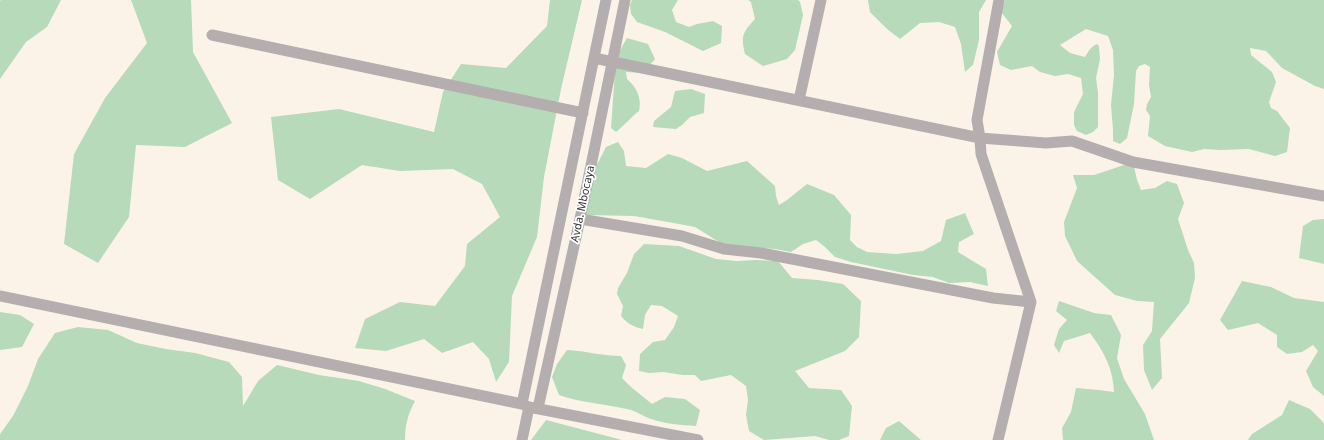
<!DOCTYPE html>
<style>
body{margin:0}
canvas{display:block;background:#fbf3e8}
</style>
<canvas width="1324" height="440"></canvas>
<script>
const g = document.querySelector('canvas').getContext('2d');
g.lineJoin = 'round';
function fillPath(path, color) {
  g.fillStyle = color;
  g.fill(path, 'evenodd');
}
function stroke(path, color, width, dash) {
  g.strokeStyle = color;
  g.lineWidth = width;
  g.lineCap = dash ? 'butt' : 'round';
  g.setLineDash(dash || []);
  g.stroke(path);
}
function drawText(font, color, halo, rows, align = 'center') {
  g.font = font + ' "Noto Sans",sans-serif';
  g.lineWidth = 3.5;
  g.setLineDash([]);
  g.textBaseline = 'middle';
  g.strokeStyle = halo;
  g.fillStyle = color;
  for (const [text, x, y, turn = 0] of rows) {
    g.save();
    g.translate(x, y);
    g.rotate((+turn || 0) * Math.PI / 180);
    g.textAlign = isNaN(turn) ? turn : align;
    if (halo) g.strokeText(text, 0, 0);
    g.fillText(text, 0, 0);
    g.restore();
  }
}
fillPath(new Path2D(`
 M1,0H61L47,27L26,42L0,79V1Z
 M131,0H191L193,52L232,123L185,147L136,145L129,217L98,263L64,244L74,154L105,98L147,43Z
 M550,0H582L561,89L544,177L537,237L512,296L509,362L496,382L489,359L473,342L442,353L424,339L386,351L355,348L365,319L400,302L435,306L465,266L467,244L500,217L482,184L453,169L400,171L362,165L310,199L278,180L271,117L339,109L434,132L443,92L461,64L506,68L547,26Z
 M632,0H678L672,10L676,22L689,27L697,24L713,21L722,26L721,43L703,51L665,32L637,22L631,14L630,5Z
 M748,0H798L800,2L803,15L795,50L787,59L763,66L745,54C741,36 742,33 755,19L751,2Z
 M868,0H986L979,12V40L973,65L965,72L961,44L955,27L939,22L920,23L900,39L887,29L870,12Z
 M1005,0H1324V89L1315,86L1282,68L1266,51L1250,48L1251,55L1272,72L1276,82L1269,102L1271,108L1277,111L1290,128L1287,152L1275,156L1249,149L1220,150L1204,149L1192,152L1165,146L1148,136L1150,116L1146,110L1147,104L1151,97L1149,85L1150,67L1145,64L1139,66L1136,71L1134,104L1127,138L1120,144L1113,141V130L1111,105L1114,75L1113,50L1108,36L1086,29L1060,45L1070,53L1085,57C1088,52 1091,46 1097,44L1099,46L1100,59L1096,78L1098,93V127L1093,132L1086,135L1077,131L1074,125V112L1083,94L1081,78L1068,74L1055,76L1040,72L1032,66L1011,70L1000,65L997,52L1012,26L1001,12Z
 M627,38L648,44L655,59L643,73L626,72L627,79C637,87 642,99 639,111C631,117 625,125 616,132L611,128L616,57Z
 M691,89L705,94L704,113L690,117L682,125L676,129L653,127L654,121L671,107L675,91Z
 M618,142L624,151L626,166L646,168L668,154L682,158L707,171L747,161L775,186L776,196L779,205L787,200L807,184L834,195L851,215L850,240L857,247L867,252L896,254L923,251L941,241L946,220L965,213L974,234L959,242L958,252L986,269L988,286L970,282L949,283L933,277L913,275L851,262L835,257L825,247L816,240L803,244L791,252L775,249L750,247L730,249L695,227L668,222L634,216L587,215L583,205L588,182L606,147Z
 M1133,162L1137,180L1141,190L1155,188L1167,181L1177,184L1184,203L1178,219L1188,250L1194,263L1195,278L1189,303L1160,339L1162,378L1152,390L1144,370L1143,345L1152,331L1154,302L1137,301L1115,295L1077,261L1065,236L1064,222L1077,188L1073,175H1094Z
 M1324,219V264L1299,258L1303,226L1313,220Z
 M644,244L679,246L716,259L737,261L756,260L778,261L792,278L818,280L843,284L861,301L859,337L845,351L795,371L809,388L841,390L852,406L849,436L839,440H829L815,436L764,440L749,431L746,415L748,400L746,386L731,375L701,381L695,375H683L663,372L649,373L639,371L640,354L653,342L665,340L674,327L678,316L662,306L651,305L645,315L643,329C633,327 628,324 621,316L623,306L617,294L618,288L627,273L634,254Z
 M1242,281L1271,287L1294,298L1324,302V396L1313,387L1306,371L1318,351L1313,345L1302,352L1287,354L1277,347V335L1258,323L1228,330L1220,320Z
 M1059,301L1094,313L1111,315L1121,335L1117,358L1124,379L1145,414L1154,440H1063L1062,428L1071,412L1076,388L1099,390L1114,392C1113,368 1104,352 1090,333L1064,341L1059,353L1054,345L1059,329L1067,320L1056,311Z
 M0,312L20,315L34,324L22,347L0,350Z
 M78,327L108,330L137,343L166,349L195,353L229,362L242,377L243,406L258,381L277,365L319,375L359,381L385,389L415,401C408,414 405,425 405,440H0V434L13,416L28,386L38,359L55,333Z
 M567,350C585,351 603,356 621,356L626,365L622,378L631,387L652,404L665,397L685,399L700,410L696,426C681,425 666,424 651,419C644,417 638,412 631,410C607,404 582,403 559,395L552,377L557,364Z
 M1289,400L1310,409L1322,421L1324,424V440H1248L1252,434L1282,415Z
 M546,420L622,440H531Z
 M899,421L921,440H880L886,428Z`), '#b6daba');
stroke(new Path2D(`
 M212,35L583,113
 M594,58L980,138L1046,143L1072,141L1133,162L1324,196
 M799,100L821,0
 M580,219L682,236L724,249L761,253L993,298L1031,302
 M0,296L522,404L529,407L698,440
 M522,404L606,0
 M538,408L580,219L625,0
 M522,440L529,407
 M998,440L1031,302L981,154L980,138L977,120L999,0`), '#b5aeaf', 11);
drawText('11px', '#36332f', '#fff', [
 ["Avda. Mbocaya",583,204,-78]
]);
</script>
